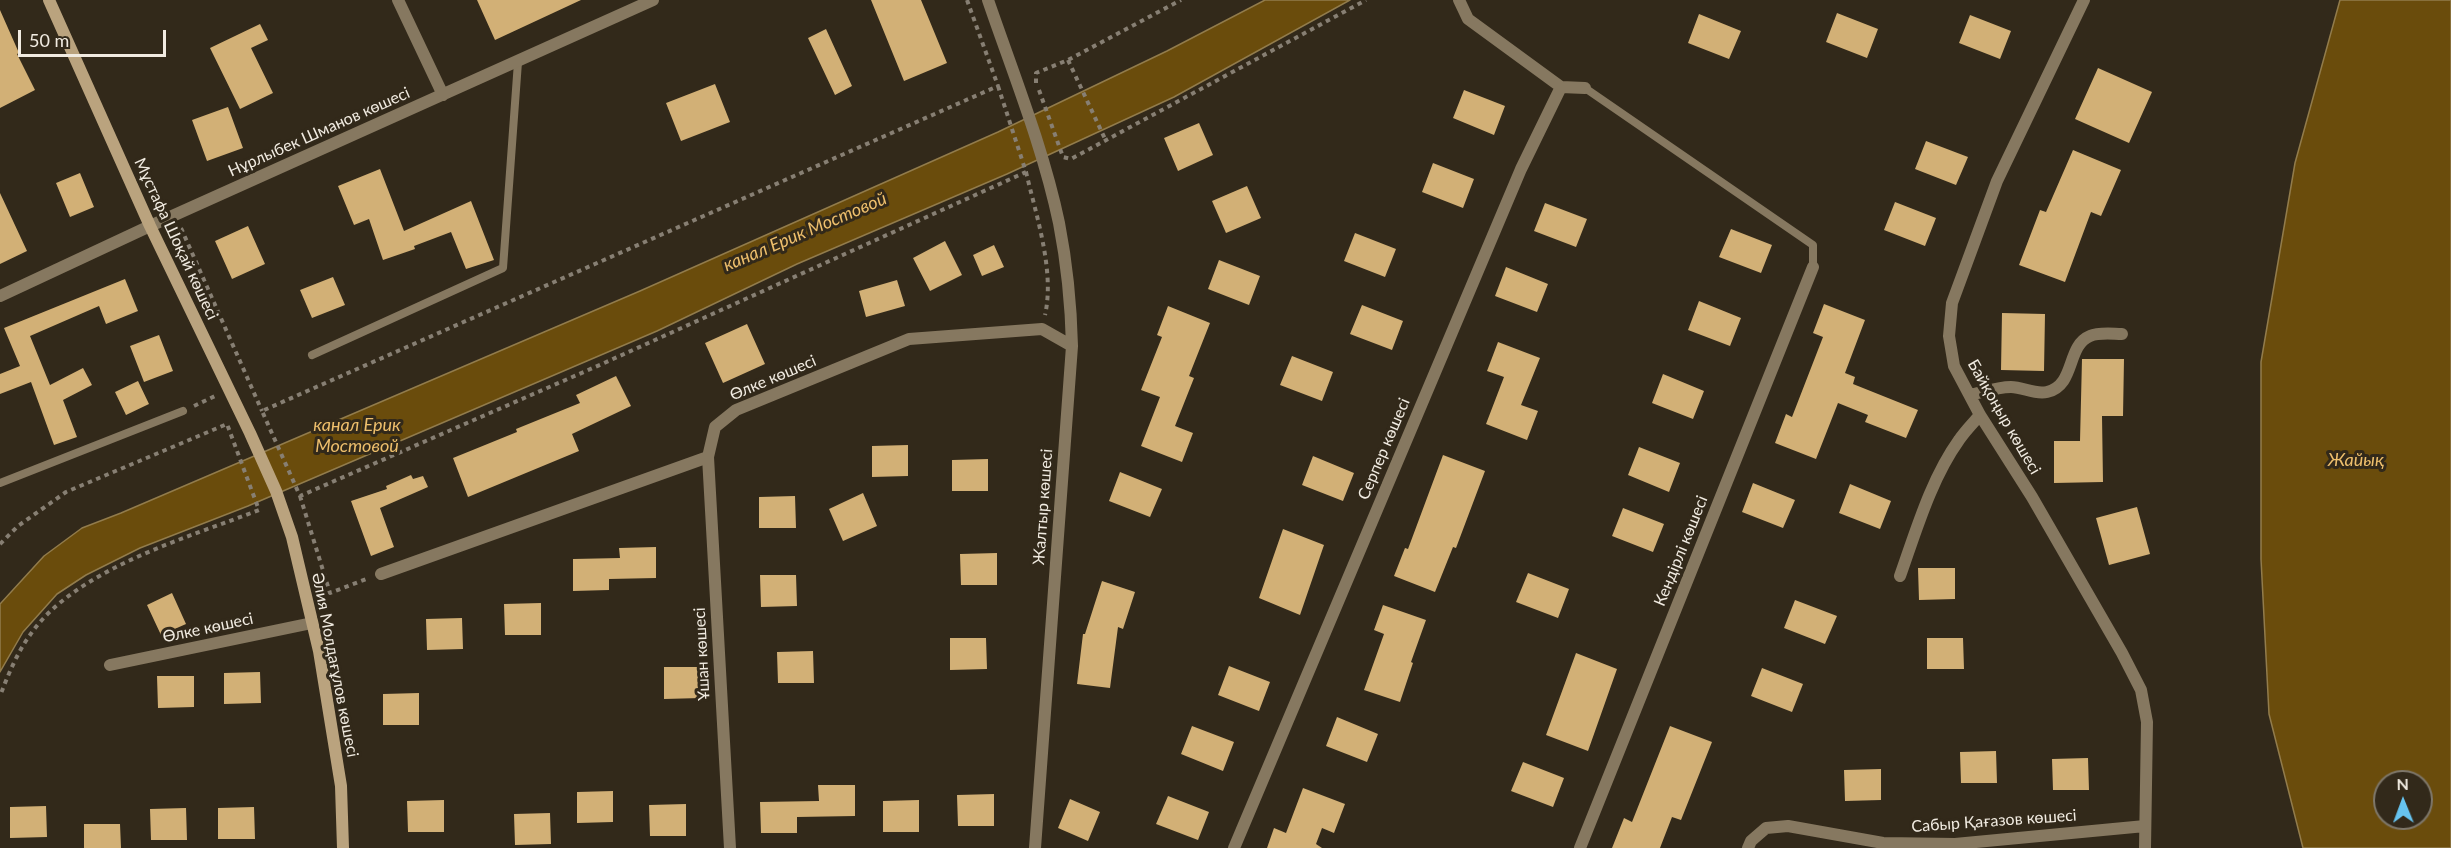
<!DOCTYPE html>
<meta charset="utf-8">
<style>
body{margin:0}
#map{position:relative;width:2451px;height:848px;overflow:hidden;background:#32291a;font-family:Lato,sans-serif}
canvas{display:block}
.north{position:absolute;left:2373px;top:770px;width:60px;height:60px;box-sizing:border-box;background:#32291a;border:2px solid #7e776a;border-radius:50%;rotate:359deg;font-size:16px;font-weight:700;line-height:24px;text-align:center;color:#f1ebe1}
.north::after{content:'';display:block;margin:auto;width:21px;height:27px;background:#67c4f0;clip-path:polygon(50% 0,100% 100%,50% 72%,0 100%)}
.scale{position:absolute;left:18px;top:30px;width:148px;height:27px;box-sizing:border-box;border:3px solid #f1ebe1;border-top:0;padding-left:8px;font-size:18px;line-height:21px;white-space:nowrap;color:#f1ebe1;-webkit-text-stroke:4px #32291a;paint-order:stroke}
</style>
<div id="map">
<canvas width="2451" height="848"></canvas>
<div class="north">N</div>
<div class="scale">50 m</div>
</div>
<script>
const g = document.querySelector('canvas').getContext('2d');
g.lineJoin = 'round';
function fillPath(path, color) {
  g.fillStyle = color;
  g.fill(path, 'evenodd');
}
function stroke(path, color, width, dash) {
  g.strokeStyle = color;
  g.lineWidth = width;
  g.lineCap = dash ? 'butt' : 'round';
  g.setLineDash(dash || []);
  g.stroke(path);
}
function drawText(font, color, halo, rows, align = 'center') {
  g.font = font + ' Lato,sans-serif';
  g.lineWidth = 6;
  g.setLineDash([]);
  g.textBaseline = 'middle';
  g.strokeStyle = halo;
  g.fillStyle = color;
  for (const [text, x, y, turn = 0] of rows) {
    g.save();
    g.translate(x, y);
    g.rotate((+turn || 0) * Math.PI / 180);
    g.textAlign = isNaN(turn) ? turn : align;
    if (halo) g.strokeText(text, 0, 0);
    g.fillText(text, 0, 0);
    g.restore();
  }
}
const water = new Path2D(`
 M1265,0H1350L1174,97L1007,174L797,264L657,331L248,506L140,548L86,575L57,594L23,632L0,672V604L44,556L82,528L121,513L640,291L998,132L1167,51Z
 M2340,0H2451V848H2303L2269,714L2261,559V362L2295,163ZM2385,782H2421V818H2385Z`);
fillPath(water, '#6a4c0c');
stroke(water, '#927c4c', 1.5);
fillPath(new Path2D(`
 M477,0H581L495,40Z
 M871,0H921L947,63L904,81Z
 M0,10L19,53L17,54L35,90L0,108Z
 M1837,13L1878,29L1867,58L1826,42Z
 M1699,14L1741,31L1729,59L1688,43Z
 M1970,15L2011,31L2000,59L1959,43Z
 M260,24L268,40L251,48L273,93L240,109L210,48Z
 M826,29L852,86L835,95L808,38Z
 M2098,68L2152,92L2129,143L2075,119Z
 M715,84L730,122L681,141L666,103Z
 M1464,90L1505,106L1494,135L1453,118Z
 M228,107L243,148L207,161L192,120Z
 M1199,123L1213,155L1178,171L1164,138Z
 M1926,141L1968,157L1956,185L1915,169Z
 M2073,150L2121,170L2101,216L2091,212L2065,282L2019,265L2040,210L2046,212Z
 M1433,163L1474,179L1463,208L1422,192Z
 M380,169L404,231L471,201L494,260L466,269L451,232L414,246L415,249L383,260L369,219L354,225L338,186Z
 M80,173L94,207L70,217L56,183Z
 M1247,186L1261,218L1226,233L1212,201Z
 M0,193L27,251L0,264Z
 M1895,202L1936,218L1925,246L1884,230Z
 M1545,203L1587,219L1576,247L1534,231Z
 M248,226L265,264L232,279L215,241Z
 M1731,229L1772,245L1761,273L1719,257Z
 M1355,233L1396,249L1385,277L1344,261Z
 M945,241L962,275L930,291L913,258Z
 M994,245L1004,267L982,276L973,255Z
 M1219,260L1260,276L1249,305L1208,289Z
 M1506,267L1548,284L1537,312L1495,296Z
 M333,277L345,305L312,318L300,290Z
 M125,279L138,311L106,324L99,306L30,336L50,385L83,368L92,385L63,400L77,437L54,445L31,382L0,394V374L20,366L4,328Z
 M897,280L905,306L866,317L859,291Z
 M1699,301L1741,318L1730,346L1688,330Z
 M1824,304L1865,320L1845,373L1855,377L1853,384L1918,410L1906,438L1865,422L1868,415L1838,403L1816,459L1775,443L1786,414L1792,417L1823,337L1813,333Z
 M1362,305L1403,321L1392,350L1350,334Z
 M1168,306L1210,323L1189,376L1194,378L1175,426L1193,433L1182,462L1141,446L1160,397L1141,390L1162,337L1157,335Z
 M2002,313L2045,314L2044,371L2001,370Z
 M747,324L765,364L723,383L705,343Z
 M159,335L173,371L144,382L130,346Z
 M1498,342L1540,358L1521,405L1538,411L1527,440L1486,424L1504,377L1487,371Z
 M1292,356L1333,372L1322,401L1280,385Z
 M2082,359H2124L2123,416H2102L2103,482L2054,483V441H2080Z
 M1663,374L1704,391L1693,419L1652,403Z
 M616,376L631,406L572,434L579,451L468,497L453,458L517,432L516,429L580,403L576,395Z
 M138,381L149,404L126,415L115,392Z
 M908,445V476L872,477V446Z
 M1639,447L1680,463L1669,492L1628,475Z
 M1443,455L1485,471L1456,548L1453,547L1435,592L1394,576L1405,548L1408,549Z
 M1313,456L1354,473L1343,501L1302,485Z
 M988,459V491H952V460Z
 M1120,472L1162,489L1150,517L1109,501Z
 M411,475L413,479L423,476L428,487L380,508L394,547L371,556L351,501L387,489L386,486Z
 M1753,483L1795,500L1783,528L1742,512Z
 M1850,484L1891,501L1880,529L1839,513Z
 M863,493L877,526L843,541L829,509Z
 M795,496L796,528H759V497Z
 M2137,507L2150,554L2109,565L2096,518Z
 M1623,508L1664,524L1653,552L1612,536Z
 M1283,529L1324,545L1300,615L1259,598Z
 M656,547V578L609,579V590L573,591V559L620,558L619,548Z
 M997,553V585H961L960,554Z
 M1918,568H1955V599L1919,600Z
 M1528,573L1569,589L1558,618L1516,602Z
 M760,575H796L797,606L761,607Z
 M1102,581L1135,592L1123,629L1118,627L1110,688L1077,684L1083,634H1085Z
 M172,593L186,624L161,635L147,605Z
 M1795,600L1837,616L1825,644L1784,628Z
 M541,603V635H505L504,604Z
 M1383,605L1426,620L1411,662L1413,663L1400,702L1364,690L1384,634L1374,630Z
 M462,618L463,649L427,650L426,619Z
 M950,638H986L987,669L950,670Z
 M1927,638H1963L1964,669H1927Z
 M813,651L814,683H778L777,652Z
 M1576,653L1617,669L1588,751L1546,735Z
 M1229,666L1270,682L1259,711L1218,695Z
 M664,667H700L701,698L664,699Z
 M1762,668L1803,684L1792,712L1751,696Z
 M260,672L261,703L224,704V673Z
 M157,676H194V707L158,708Z
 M419,693V725H383V694Z
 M1337,717L1378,734L1367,762L1326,746Z
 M1192,726L1234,742L1223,771L1181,754Z
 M1670,726L1712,742L1681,820L1672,817L1660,848H1612L1624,818L1632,822Z
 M1996,751L1997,783H1961L1960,752Z
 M2088,758L2089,790H2053L2052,759Z
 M1523,762L1564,778L1553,807L1511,791Z
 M1881,769V800L1845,801L1844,770Z
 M818,785H855V816L797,817V833H761L760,802L819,801Z
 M1303,788L1345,804L1334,833L1322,828L1316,844L1322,848H1267L1274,828L1286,833Z
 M613,791V822L577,823V792Z
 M994,794V826H958L957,795Z
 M1168,796L1209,812L1198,840L1156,824Z
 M1070,799L1100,812L1088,841L1058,828Z
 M444,800V832H408L407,801Z
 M919,800V832H883V801Z
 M686,804V836H650L649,805Z
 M46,806L47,837L10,838V807Z
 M254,807L255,839H218V808Z
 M186,808L187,840H151L150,809Z
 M550,813L551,844L515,845L514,814Z
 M84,824H120L121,848H84Z`), '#d2b076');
stroke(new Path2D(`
 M967,0L998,86
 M1068,60L1106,141
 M1036,83V73L1068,60L1181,0
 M998,86L1026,172L602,364L300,496L262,411Z
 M1039,90L1063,157L1071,159L1366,0
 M1026,172C1036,215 1055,271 1045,315
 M181,228L262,411
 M194,406L215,396L216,399
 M300,496L330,593L369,578
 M0,544L18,526L66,492L227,424L259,510C187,538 75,569 30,635C17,653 8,675 0,696`), '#877f73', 4, [4.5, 4.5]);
stroke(new Path2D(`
 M1585,88L1813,245V267
 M312,355L503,268L518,62
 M0,483L183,411`), '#867860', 8);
stroke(new Path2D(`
 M398,0L443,95
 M988,0C1013,73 1043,147 1059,223C1067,264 1071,304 1072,346L1035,848
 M1459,0L1468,19L1561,87
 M2084,0L1997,181L1952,303L1949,336L1954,366L1980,415L2032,497L2122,653L2141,690L2147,722L2145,848
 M0,296L150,226L653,0
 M1970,395C1983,392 1998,387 2011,387C2023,387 2035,395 2047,392C2076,385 2066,346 2090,336C2099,332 2113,334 2122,334
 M708,457L730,848
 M381,574L708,457L715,427L736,410L909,339L1042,329L1072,346
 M1900,576C1916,531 1931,479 1959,440C1965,431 1973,423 1980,415
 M110,665L312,623
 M1234,848L1521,169L1561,87L1585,88
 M1580,848L1813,267
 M1748,848L1751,841L1766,828L1788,826L1883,843L1955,844L2145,826`), '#867860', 12);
stroke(new Path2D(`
 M49,0L150,226L250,433L276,491L292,537L319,651L341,786L343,848`), '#baa37e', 12);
drawText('16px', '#f1ebe1', '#32291a', [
 ["Нұрлыбек Шманов көшесі",319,132,-24],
 ["Мұстафа Шоқай көшесi",176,239,65],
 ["Өлке көшесі",773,378,-23],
 ["Байқоңыр көшесi",2004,417,60],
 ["Серпер көшесі",1384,449,-67],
 ["Жалтыр көшесі",1043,507,-86],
 ["Кендірлі көшесі",1681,551,-68],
 ["Өлке көшесі",208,628,-12],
 ["Ұшан көшесі",702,654,-93],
 ["Әлия Молдағұлов көшесі",335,665,79],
 ["Сабыр Қағазов көшесі",1994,821,-4]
]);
drawText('italic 18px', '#eebf6c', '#32291a', [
 ["канал Ерик Мостовой",805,232,-23],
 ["канал Ерик",357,425],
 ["Мостовой",357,446],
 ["Жайық",2356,460]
]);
</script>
